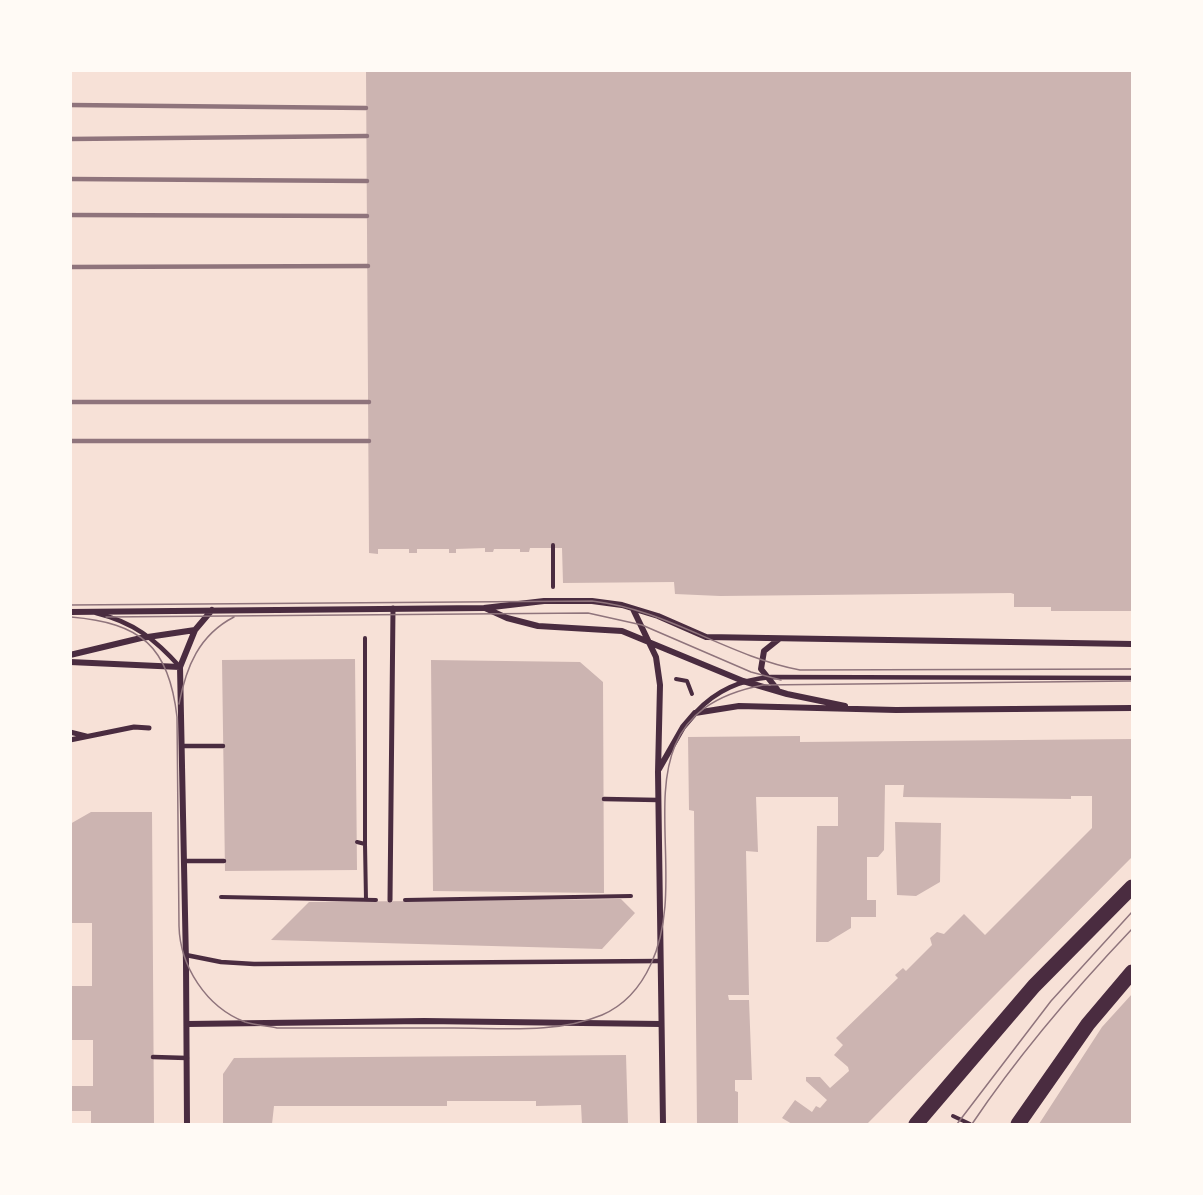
<!DOCTYPE html>
<style>
body{margin:0}
#map{position:relative;width:1203px;height:1195px;overflow:hidden;background:#f7e1d7;font-family:"Sofia Sans Condensed",sans-serif}
canvas{display:block}
.frame{position:absolute;inset:0;border:72px solid #fffaf5;pointer-events:none}
</style>
<div id="map">
<canvas width="1203" height="1195"></canvas>
<div class="frame"></div>
</div>
<script>
const g = document.querySelector('canvas').getContext('2d');
g.lineJoin = 'round';
function fillPath(path, color) {
  g.fillStyle = color;
  g.fill(path, 'evenodd');
}
function stroke(path, color, width, dash) {
  g.strokeStyle = color;
  g.lineWidth = width;
  g.lineCap = dash ? 'butt' : 'round';
  g.setLineDash(dash || []);
  g.stroke(path);
}
fillPath(new Path2D(`
 M366,70H1132V611H1051V607H1014V594L1011,593L720,596L675,594L674,582L563,583L562,548H530L529,552H520V549H494L493,552H485V548L456,549V553H449V549H417V553H409V549H378V554L369,553Z
 M355,659L357,870L225,871L222,660Z
 M431,660L580,662L603,682L604,893L433,891Z
 M800,736V742L1132,739V857L867,1124H792L782,1118L795,1100L812,1112L816,1106L820,1108L827,1100L806,1081V1077H820L830,1088L849,1071L848,1067L834,1055L843,1045L836,1038L898,978L895,975L903,968L906,971L932,945L930,938L937,932L944,934L964,914L985,935L1092,828V796H1071V799L903,797L904,785H885L884,850L878,857H867V900H876V917H851V928L828,942H816L817,826H838V797H756L758,852L746,851L749,995H728L729,1000H749L752,1080H735V1091L738,1092V1124H697L694,811L689,810L688,737Z
 M91,812H152L154,1124H91V1111H70V1086H93V1040H70V986H92V923H70V824Z
 M895,822L941,823L940,882L916,896L897,895Z
 M621,899L635,913L602,949L271,940L309,902Z
 M1132,994V1124H1039L1102,1027Z
 M626,1055L628,1124H582L581,1105L536,1106V1101H447V1106H274L272,1124H223V1074L234,1058Z`), '#ccb4b1');
stroke(new Path2D(`
 M553,545V587
 M676,679L687,681L692,694
 M357,842L365,844V638
 M365,844L366,900
 M221,897L376,900
 M405,900L631,896
 M953,1116L970,1124`), '#4a2c40', 4);
stroke(new Path2D(`
 M96,613C133,622 155,639 180,667
 M696,712C717,690 740,680 771,677L1132,678
 M183,746H223
 M604,799L658,800
 M185,861H224
 M186,955L221,962L254,964L660,961
 M153,1057L187,1058`), '#4a2c40', 4.5);
stroke(new Path2D(`
 M70,732L86,736
 M70,740L134,727L149,728
 M390,900L393,608`), '#4a2c40', 5);
stroke(new Path2D(`
 M485,608L507,618L538,626L622,631L743,681L787,694L845,706
 M633,609L656,657L660,685L658,772L663,1124
 M70,612L484,608L544,601H592L622,605L658,616L706,637L1132,644
 M70,655L141,638L195,630
 M70,662L180,667
 M777,689L761,669L764,651L779,639
 M659,769L683,727L695,713L739,706L896,710L1132,708
 M187,1024L424,1021L661,1024
 M187,1124L186,963L180,667L195,630L212,610`), '#4a2c40', 6);
stroke(new Path2D(`
 M916,1124L1034,986L1132,887
 M1018,1124L1088,1024L1132,972`), '#4a2c40', 15);
stroke(new Path2D(`
 M70,605L592,601C666,609 727,656 800,670L1132,669
 M71,617C141,623 169,646 177,717L179,926C180,966 206,1007 245,1022C255,1025 267,1026 277,1028C336,1028 395,1028 454,1028C503,1028 556,1034 602,1015C625,1005 641,986 651,964C698,863 604,716 763,685L1132,681
 M106,617L588,613L642,625L751,672L781,680
 M179,704C186,667 199,635 234,617
 M957,1124L1051,1001L1132,912
 M972,1124C1019,1054 1074,990 1132,929`), '#8f747c', 1.5);
stroke(new Path2D(`
 M70,105L366,108
 M70,139L367,136
 M70,179L367,181
 M70,215L367,216
 M70,267L368,266
 M70,402H369
 M70,441H369`), '#8f747c', 4.5);
</script>
